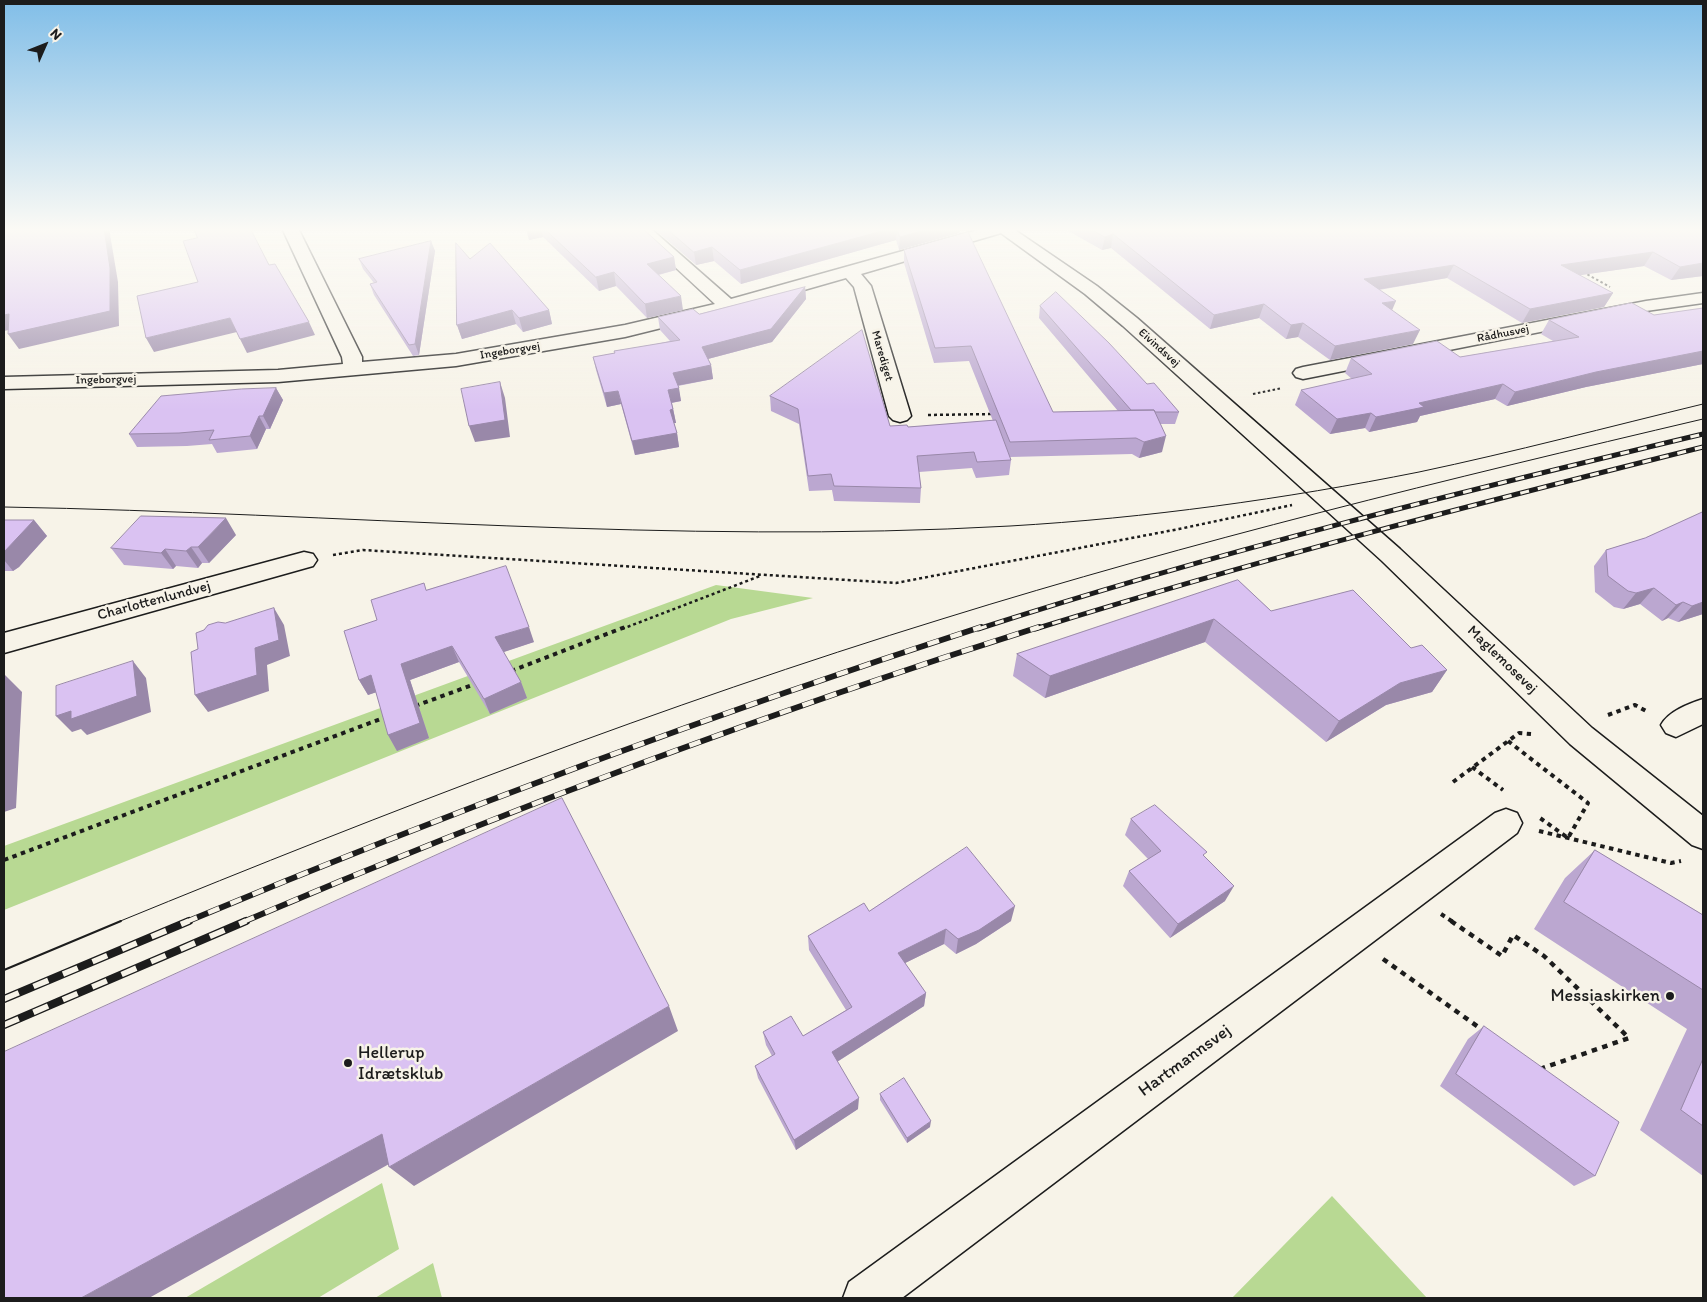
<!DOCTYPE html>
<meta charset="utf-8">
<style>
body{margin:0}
#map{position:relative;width:1707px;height:1302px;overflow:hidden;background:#f7f3e8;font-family:Itim,sans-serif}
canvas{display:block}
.frame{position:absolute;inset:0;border:5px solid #1c1c1c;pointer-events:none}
.north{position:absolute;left:20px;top:20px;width:50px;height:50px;-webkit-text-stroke:4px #f7f3e8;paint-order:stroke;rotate:46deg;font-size:14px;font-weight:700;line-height:20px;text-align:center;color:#1c1c1c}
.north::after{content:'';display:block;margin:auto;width:18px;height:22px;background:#1c1c1c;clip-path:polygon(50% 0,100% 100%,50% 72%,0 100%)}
</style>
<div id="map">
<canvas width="1707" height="1302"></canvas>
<div class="frame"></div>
<div class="north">N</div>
</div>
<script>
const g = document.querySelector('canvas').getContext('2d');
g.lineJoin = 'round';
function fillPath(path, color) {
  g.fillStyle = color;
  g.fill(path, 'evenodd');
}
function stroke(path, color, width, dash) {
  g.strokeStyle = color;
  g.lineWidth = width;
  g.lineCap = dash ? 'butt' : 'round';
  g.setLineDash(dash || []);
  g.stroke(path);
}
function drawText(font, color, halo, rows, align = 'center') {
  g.font = font + ' Itim,sans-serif';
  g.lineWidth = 5;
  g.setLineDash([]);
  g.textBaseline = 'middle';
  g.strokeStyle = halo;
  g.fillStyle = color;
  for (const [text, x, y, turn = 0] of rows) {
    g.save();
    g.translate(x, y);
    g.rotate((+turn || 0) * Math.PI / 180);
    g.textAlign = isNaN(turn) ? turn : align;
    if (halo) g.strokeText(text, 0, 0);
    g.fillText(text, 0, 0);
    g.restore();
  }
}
fillPath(new Path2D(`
 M716,585L813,598L731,619L4,910V846Z
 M382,1183L399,1249L318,1298H185Z
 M1332,1196L1427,1298H1232Z
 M433,1263L442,1298H375Z`), '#b8d993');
const street = new Path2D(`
 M282,228H298L362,357V362L456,354L625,325L715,304L633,228H650L731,299L985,228H1010L1008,231L861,274L871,286L911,416L907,420L900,422L893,420L889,416L854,287L846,278L734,310L625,337L456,366L278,382L4,389V377L278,370L343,364L342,357Z
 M1703,293V303L1646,311L1303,379L1296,377L1293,373L1296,369L1303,367L1646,301Z
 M304,552L313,554L317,560L313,566L4,653V633Z
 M1703,699V724L1676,737L1666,733L1661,725C1669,711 1688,704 1703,699Z
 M1506,809L1517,813L1522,823L1517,833L902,1298H843L849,1282L1495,813Z`);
const secondary = new Path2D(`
 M994,228H1012L1097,286L1137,318L1400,549L1592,728L1703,816V849L1692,845L1570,744L1382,561L1123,326L1085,294Z`);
stroke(street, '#1c1c1c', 3);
stroke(secondary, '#1c1c1c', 3);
stroke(new Path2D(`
 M1583,272L1610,287
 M1253,394L1282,388`), '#1c1c1c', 2, [2.5, 2.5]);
stroke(new Path2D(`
 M928,415L994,414
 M333,555L363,550L896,583L1179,529L1292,505
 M622,629L760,576`), '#1c1c1c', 2.5, [3, 3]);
stroke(new Path2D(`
 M511,671L625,627
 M415,706L475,684
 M1608,715L1635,705L1648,712
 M1508,741L1588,803L1568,838L1540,818
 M1472,767L1503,790
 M1453,782L1519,733L1531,734
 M1539,831L1671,863L1681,861
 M4,860L386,717
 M1441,914L1453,922`), '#1c1c1c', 4, [4.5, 4.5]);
stroke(new Path2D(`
 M1451,921L1502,956L1513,935L1544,956L1629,1038L1540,1069
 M1383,959L1484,1031`), '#1c1c1c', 4.5, [5.5, 5.5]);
fillPath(street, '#f7f3e8');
fillPath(secondary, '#f7f3e8');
stroke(new Path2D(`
 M4,507C339,513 675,545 1010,526C1147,518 1284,499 1419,472C1514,452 1608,427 1703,404
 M118,922C389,811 663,705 942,619C1193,541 1448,479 1703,419`), '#1c1c1c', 1);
stroke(new Path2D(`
 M4,970L121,921`), '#1c1c1c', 2);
const railFar2 = new Path2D(`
 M978,629C1216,552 1460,492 1703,434
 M1035,629C1256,560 1479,503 1703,447`);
const railFar1 = new Path2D(`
 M186,922C447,813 712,714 981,627
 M243,922C503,811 769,712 1039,627`);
const rail = new Path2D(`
 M4,999L189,921
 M4,1025L246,921`);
stroke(railFar2, '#1c1c1c', 5);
stroke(railFar1, '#1c1c1c', 6);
stroke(rail, '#1c1c1c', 8);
stroke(railFar2, '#f7f3e8', 3, [9]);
stroke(railFar1, '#f7f3e8', 4.5, [12]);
stroke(rail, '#f7f3e8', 5.5, [16]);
fillPath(new Path2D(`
 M526,228H642L674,257L676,270L659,275L683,310L647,318L616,286L599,291L543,237L529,240Z
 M653,228H960L959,233L899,250L896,240L741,284L714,261L696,265Z
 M1063,228H1703V276L1671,280L1644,266L1580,275L1613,293L1604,307L1522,323L1447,278L1379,290L1413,344L1330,360L1298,337L1286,339L1259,318L1210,329L1111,248L1102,250Z
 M431,241L435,251L419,355L413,356L374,295L370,284L374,283L363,269L359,259Z
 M904,250L1053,412L1118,411L1039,318L1040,306L1147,384L1179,412L1175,424H1160L1162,452L1139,458L1132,454L1010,457L1011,460L1009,475L976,478L972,468L919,472L921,488L920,503L834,501L832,490L809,491L799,424L771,411L770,396L890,426L908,427L993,421L969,361L934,363L904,263Z
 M470,259L549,310L552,324L523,332L516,324L462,339L457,325Z
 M805,287L806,299L772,342L708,359L711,365L713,379L678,386L681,401L672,403L676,423H674L677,433L679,447L635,455L621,404L607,407L596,370L593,357L615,353L670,341L660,330L658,317L699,314Z
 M1703,308V364L1586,387L1507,406L1495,399L1420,416L1417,422L1369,432L1365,428L1330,434L1295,405L1301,390L1352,379L1345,373L1351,358L1460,357L1553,341L1541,334L1549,320L1654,315Z
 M276,388L283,400L270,429H266L257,449L217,453L212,444L187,446L137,447L129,434Z
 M1703,512V614L1678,622L1668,618L1662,621L1640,604L1623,609L1614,607L1595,592L1594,566L1606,550L1645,538Z
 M4,520H34L47,536L19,567L13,571H4Z
 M236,535L209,563H202L198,568L176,566L173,569L124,565L111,548Z
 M1238,580L1271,611L1447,670L1432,692L1386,705L1326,742L1205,642L1045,698L1013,676L1017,654Z
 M427,590L534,642L503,652L521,682L527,698L490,714L459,662L410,680L429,738L397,751L388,735L376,692L368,695L359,680L377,620Z
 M1131,819L1205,857L1225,901L1170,938L1123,886L1129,871L1148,859L1125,835Z
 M1595,850L1703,915V1176L1640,1130L1687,1029L1534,929L1565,878Z
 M869,911L1011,921L976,944L956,954L944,944L905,963L926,993L924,1006L837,1062L858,1109L796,1150L758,1078L755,1066L772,1056L766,1045L763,1032L803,1036L846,1010L809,950L808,936Z
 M1484,1026L1595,1176L1574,1186L1440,1086L1468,1039Z
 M880,1094L930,1127L907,1143L880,1100Z`), '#bba7d0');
fillPath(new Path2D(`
 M104,228H109L118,282L119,326L19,349L8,334Z
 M526,228H541L543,237L529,240Z
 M893,228H897L896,240L741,284L740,270Z
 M933,228H960L959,233L899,250L900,237Z
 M1113,234L1111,248L1102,250L1105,237Z
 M431,241L435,251L419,355L415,344Z
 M712,247L714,261L696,265L694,252Z
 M1653,252L1644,266L1554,279L1561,265Z
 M674,257L676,270L649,277L647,264Z
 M1703,263V276L1671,280L1680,267Z
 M1454,265L1447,278L1358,293L1364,279Z
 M614,272L616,286L599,291L596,277Z
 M805,287L806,299L772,342L704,360L702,347Z
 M1613,293L1604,307L1522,323L1530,309Z
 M681,296L683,310L647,318L645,304Z
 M1396,301L1390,315L1382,303Z
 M1264,304L1259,318L1210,329L1214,315Z
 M512,310L516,324L462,339L457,325Z
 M549,310L552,324L523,332L519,318Z
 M9,314L19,328L4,331V315Z
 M230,318L237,332L154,352L146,338Z
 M309,322L315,335L247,353L240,339Z
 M1303,323L1298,337L1286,339L1291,325Z
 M1420,330L1413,344L1330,360L1335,346Z
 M1703,351V364L1586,387L1507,406L1515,392L1596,372Z
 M711,365L713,379L675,386L673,373Z
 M500,382L505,398L510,437L475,442L469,426Z
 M1503,384L1495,399L1420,416L1417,422L1369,432L1376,417L1419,403Z
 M276,388L283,400L270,429L263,416Z
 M679,388L681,401L670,403L668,390Z
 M618,391L621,404L607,407L604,393Z
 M673,409L676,423H672L670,410Z
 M1371,413L1365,428L1330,434L1337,419Z
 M259,416L266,429L257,449L250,436Z
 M677,433L679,447L635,455L632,441Z
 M1166,436L1162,452L1139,458L1144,442Z
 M226,518L236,535L209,563L198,547Z
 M34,520L47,536L19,567L13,571L4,560V552Z
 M191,547L202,563L198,568L186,551Z
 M165,549L176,566L173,569L161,553Z
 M1654,588L1640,604L1623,609L1636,593Z
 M1683,602L1668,618L1662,621L1676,605Z
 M1703,602V614L1678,622L1692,606Z
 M274,608L284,625L290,656L267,665L269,691L208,712L195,695L255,648Z
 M1214,619L1205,642L1045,698L1050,676Z
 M529,627L534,642L501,653L495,637Z
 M452,646L459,662L410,680L429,738L397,751L388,735L401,664Z
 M133,661L146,678L151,712L87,735L81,729L72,732L56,716Z
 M1447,670L1432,692L1386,705L1326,742L1339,721L1400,683Z
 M4,674L22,692L16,808L4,812Z
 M371,675L380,691L368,695L359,680Z
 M521,682L527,698L490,714L484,699Z
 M1234,886L1225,901L1170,938L1178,924Z
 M1015,906L1011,921L976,944L956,954L958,939Z
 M946,929L944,944L897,967L898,953Z
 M926,993L924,1006L832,1065V1052Z
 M669,1006L678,1031L414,1186L389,1167Z
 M859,1098L858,1109L796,1150L794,1140Z
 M931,1121L930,1127L907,1143V1138Z
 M382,1134L407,1154L149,1298H81Z`), '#9988a9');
const building = new Path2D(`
 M4,228H104L110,268V311L8,334L9,314L4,315Z
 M194,228H250L269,265L275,264L309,322L240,339L230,318L146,338L137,296L198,282L183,241L197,238Z
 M544,228H642L674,257L647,264L681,296L645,304L614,272L596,277Z
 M666,228H893L740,270L712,247L694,252Z
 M897,228H933L900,237Z
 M1089,228H1703V263L1680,267L1653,252L1561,265L1613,293L1530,309L1454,265L1364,279L1396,301L1382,303L1420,330L1335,346L1303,323L1291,325L1264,304L1214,315L1113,234L1105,237Z
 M968,232L1053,412L1154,410L1166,436L1144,442L1136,438L1010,442L971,346L935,348L904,250Z
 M431,241L415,344L409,345L370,284L377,282L359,259Z
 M456,243L470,259L490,243L549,310L519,318L512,310L457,325Z
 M805,287L771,329L702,347L711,365L673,373L679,388L668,390L673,409L670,410L677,433L632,441L618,391L604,393L593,357L615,353L614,351L680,340L658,317L693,309L699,314Z
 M1056,292L1109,343L1147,384L1154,383L1179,412H1155L1154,410H1131L1040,306Z
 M1632,303L1654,315L1703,308V351L1596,372L1515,392L1503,384L1419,403L1424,407L1376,417L1371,413L1337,419L1301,390L1372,374L1351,358L1437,341L1460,357L1579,337L1549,320Z
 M862,330L890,426L907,425L908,427L996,420L1011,460L977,462L974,452L917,456L921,488L834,486L831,474L808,476L798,409L770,396Z
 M500,382L505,420L469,426L461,389Z
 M276,388L263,416H259L250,436L209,440L214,430L179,433L129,434L161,396L241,389Z
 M1703,512V602L1692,606L1683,602L1676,605L1654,588L1636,593L1628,591L1608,576L1606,550L1645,538Z
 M141,516L226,518L198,547H191L186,551L165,549L161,553L111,548Z
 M4,520H34L4,552Z
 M506,566L529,627L495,637L521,682L484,699L452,646L401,664L420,723L388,735L371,675L359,680L344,631L377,620L371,600L424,583L426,590Z
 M1238,580L1271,611L1353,590L1411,648L1422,645L1447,670L1400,683L1339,721L1214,619L1050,676L1017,654Z
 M274,608L279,640L255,648L257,675L195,695L191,652L198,649L196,633L204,630L208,625L218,622L225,623Z
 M133,661L137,696L71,719V711L56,716V686Z
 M562,798L669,1006L389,1167L382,1134L81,1298H4V1052Z
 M1155,805L1207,852L1203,855L1234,886L1178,924L1129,871L1161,851L1131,819Z
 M967,847L1015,906L979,930L958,939L946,929L898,953L926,993L832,1052L859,1098L794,1140L755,1066L775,1054L763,1032L791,1016L803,1036L852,1007L808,936L864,903L869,911Z
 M1595,850L1703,915V990L1564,902Z
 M1484,1026L1619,1122L1595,1176L1456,1074Z
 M1703,1059V1126L1681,1110Z
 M904,1078L931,1121L907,1138L880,1094Z`);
fillPath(building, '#dac2f2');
stroke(building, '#9988a9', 1);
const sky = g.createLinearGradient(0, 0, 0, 410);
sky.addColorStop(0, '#81bee8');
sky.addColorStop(0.56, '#fbfaf5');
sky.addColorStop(1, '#fbfaf500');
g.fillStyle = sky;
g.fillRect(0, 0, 1707, 410);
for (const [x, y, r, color] of [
 [1670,996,5,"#1c1c1c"],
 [348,1063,5,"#1c1c1c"]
]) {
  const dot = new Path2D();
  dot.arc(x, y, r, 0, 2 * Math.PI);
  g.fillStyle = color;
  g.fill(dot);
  stroke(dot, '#f7f3e8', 2);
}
drawText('12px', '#1c1c1c', '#f7f3e8', [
 ["Rådhusvej",1503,334,-11],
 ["Eivindsvej",1159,348,42],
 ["Ingeborgvej",510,351,-9],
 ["Marediget",882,356,74],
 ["Ingeborgvej",106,380,-1]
]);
drawText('15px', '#1c1c1c', '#f7f3e8', [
 ["Charlottenlundvej",154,601,-15],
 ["Maglemosevej",1502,660,44]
]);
drawText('18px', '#1c1c1c', '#f7f3e8', [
 ["Messiaskirken",1660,996],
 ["Hellerup",358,1053,"left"],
 ["Idrætsklub",358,1074,"left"]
], 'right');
drawText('18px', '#1c1c1c', '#f7f3e8', [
 ["Hartmannsvej",1185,1061,-36]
]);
</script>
